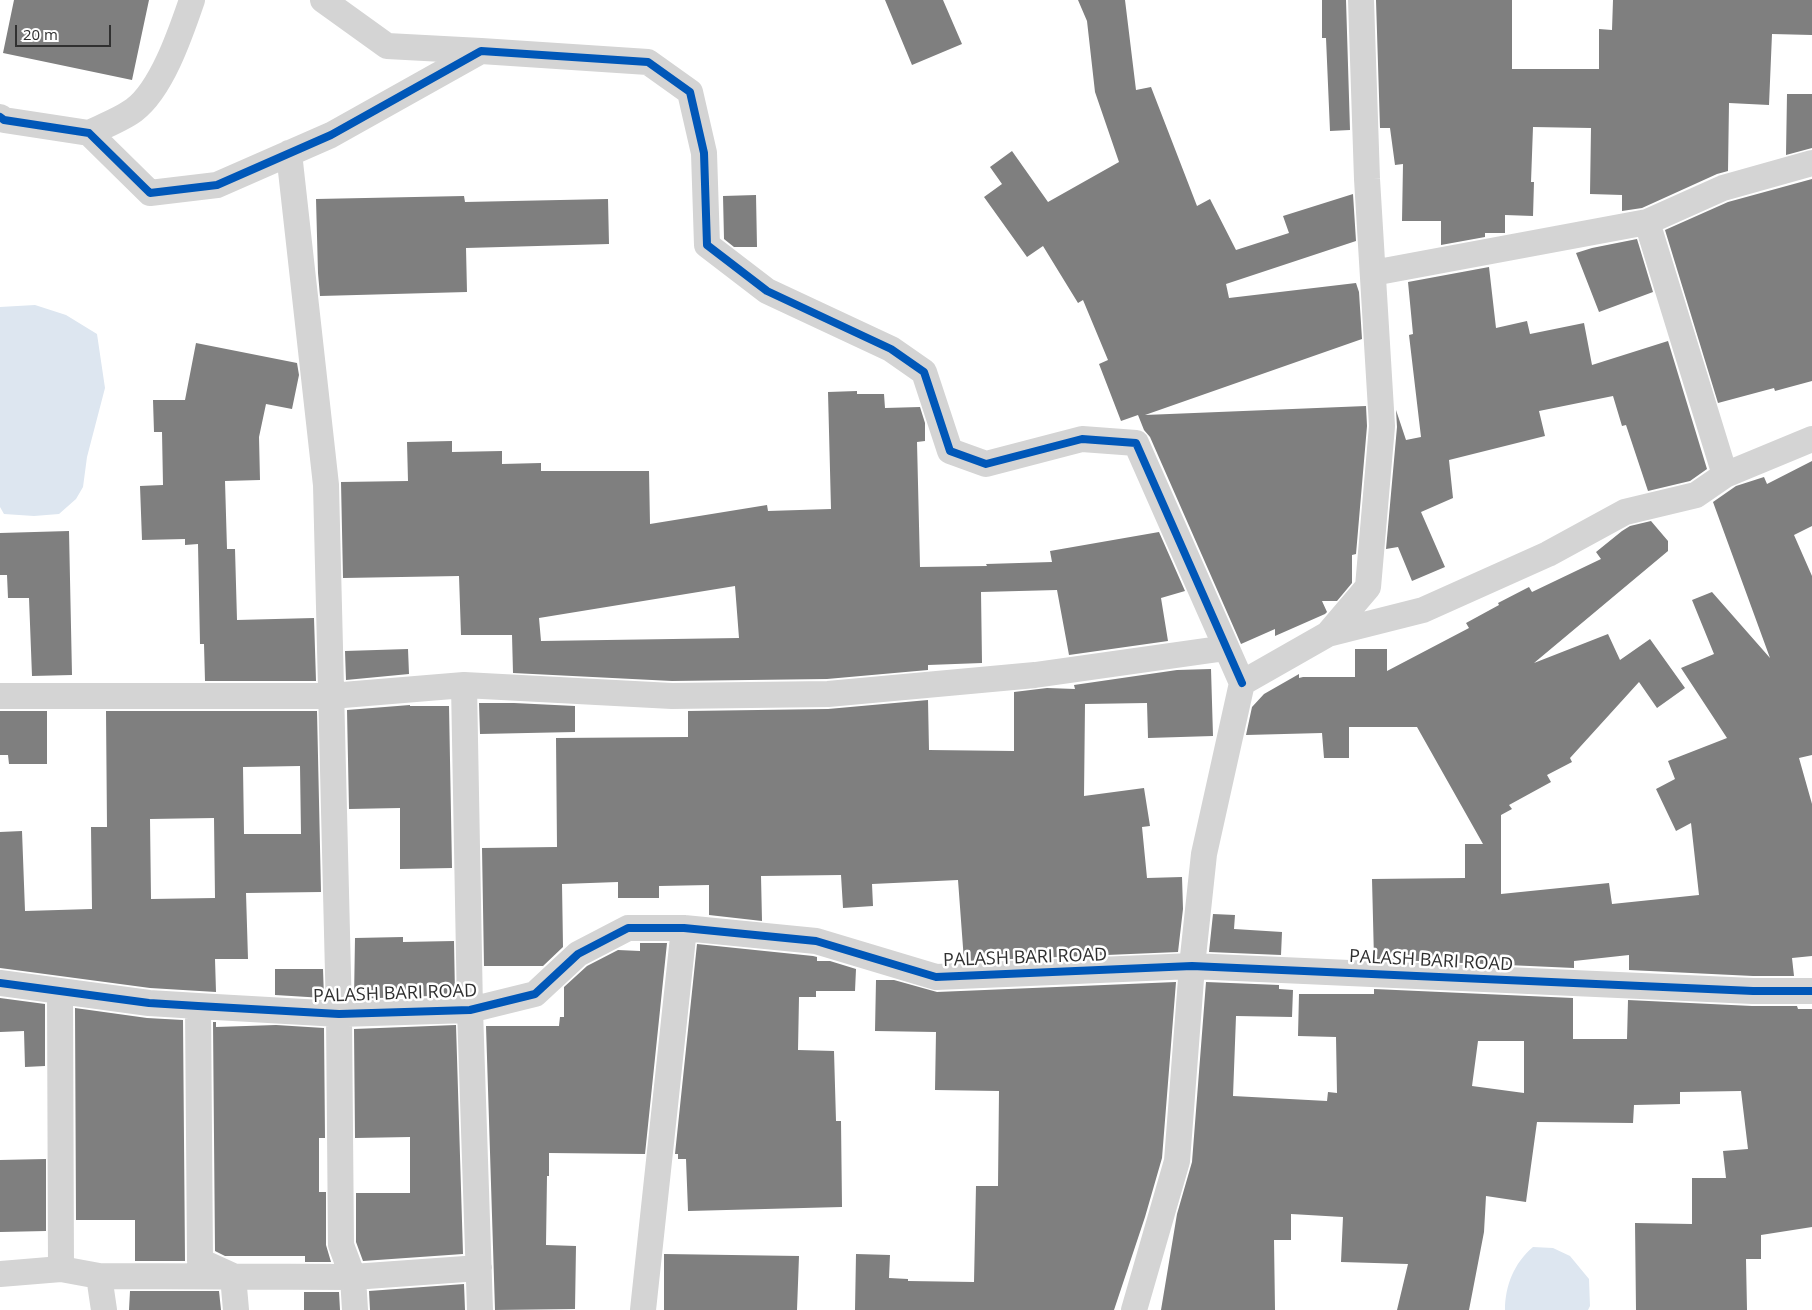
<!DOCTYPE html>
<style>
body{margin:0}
#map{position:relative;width:1812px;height:1310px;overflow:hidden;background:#fff;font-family:"Open Sans",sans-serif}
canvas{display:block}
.scale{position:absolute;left:15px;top:25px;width:96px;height:22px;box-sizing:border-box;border:2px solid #303030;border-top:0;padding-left:6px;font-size:15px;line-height:18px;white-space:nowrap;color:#303030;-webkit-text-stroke:4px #fff;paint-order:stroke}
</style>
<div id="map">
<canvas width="1812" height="1310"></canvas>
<div class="scale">20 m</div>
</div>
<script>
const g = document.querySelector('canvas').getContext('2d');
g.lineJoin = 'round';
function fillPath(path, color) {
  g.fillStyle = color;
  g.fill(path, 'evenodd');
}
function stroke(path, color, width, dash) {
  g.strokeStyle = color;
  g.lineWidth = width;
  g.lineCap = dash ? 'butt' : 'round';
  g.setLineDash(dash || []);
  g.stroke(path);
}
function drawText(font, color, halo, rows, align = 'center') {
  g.font = font + ' "Open Sans",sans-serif';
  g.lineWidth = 5;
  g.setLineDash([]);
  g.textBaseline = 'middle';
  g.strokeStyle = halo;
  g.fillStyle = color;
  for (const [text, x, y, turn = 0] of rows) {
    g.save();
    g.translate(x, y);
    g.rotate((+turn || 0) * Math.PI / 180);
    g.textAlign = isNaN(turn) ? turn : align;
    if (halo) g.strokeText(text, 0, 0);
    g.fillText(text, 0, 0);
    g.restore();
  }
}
fillPath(new Path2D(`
 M35,305L66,315L97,334L105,388L87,457L83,487L76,499L59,514L34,516L4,514L0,507V307Z
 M1533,1247L1553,1248L1570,1256L1589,1279L1590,1306L1588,1310H1505C1505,1286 1514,1263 1533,1247Z`), '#dde6f0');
fillPath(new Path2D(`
 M14,0H149L132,80L3,53Z
 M885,0H943L962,44L912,65Z
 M1078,0H1125L1136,90L1151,87L1197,206L1210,199L1236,250L1289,233L1283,216L1353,194L1356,241L1226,284L1229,298L1356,283L1359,292L1362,339L1145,415L1366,406L1367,426L1356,554L1352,555V583L1337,601H1322L1327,612L1325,614L1275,636V629L1241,644L1150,437L1144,430L1138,415L1121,421L1099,364L1108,360L1083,300L1078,303L1043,246L1027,257L984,197L1002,184L990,167L1012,151L1048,202L1119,162L1095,92L1087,21Z
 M1322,0H1346L1350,130L1330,131L1326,38H1322Z
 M1376,0H1512V69H1599V29L1612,30L1613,0H1812V35L1772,34L1769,105L1729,103L1728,171L1717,174L1642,208L1622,211V195L1590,194L1591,128L1533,127L1531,182H1534L1533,216L1505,215V233H1485V237L1441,245V221H1402L1403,164L1395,165L1390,128H1380Z
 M1787,94H1812V148L1786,155Z
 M1812,179V381L1775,391L1774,388L1718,403L1665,230L1728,202Z
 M756,195L757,247H734L724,239L723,196Z
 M464,196L465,202L608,199L609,244L466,248L467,292L320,296L318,273L316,199Z
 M1637,239L1653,292L1599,312L1576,253L1592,248Z
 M1489,267L1496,328L1527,321L1530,334L1584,323L1592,365L1668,341L1707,469L1690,481L1648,491L1626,425L1622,426L1613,396L1539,411L1545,436L1449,460L1453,498L1421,512L1445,567L1412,581L1398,547L1386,549L1397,427L1396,410L1406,440L1421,437L1409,335L1413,334L1408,282Z
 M196,343L297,363L299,375L292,409L266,404L259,437L260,480L225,481L227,549H235L237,620L314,618L316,681H205L204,644H200L198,544L185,545V539L142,540L140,486L163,485L162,432H154L153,400H185Z
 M857,391V394H884L885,408L920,407L925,423V441L917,442L920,567L987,566L986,564L1052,562L1050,551L1159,532L1185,591L1161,598L1168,641L1069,655L1057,590L981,592L982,663L928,665V670L827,679L672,681L513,673L512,635H461L459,576L343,578L341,482L408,481L407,442L452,441V452L502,451V464L541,463V471H649L650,524L767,505L768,511L831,509L828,392ZM735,586L739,638L541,641L539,618Z
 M1812,461V526L1794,535L1812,576V755L1799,758L1812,804V956L1792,958L1794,976H1753L1629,970V955L1574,961V968L1374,959L1372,879L1465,878V844H1483L1417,727H1349V758H1324L1322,733L1246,735L1252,707L1264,694L1299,674V678L1303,677H1355V649H1387V671L1469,628L1466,623L1499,605L1498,603L1529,587L1532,592L1601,559L1596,552L1622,531L1630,526L1651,521L1668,541V551L1534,663L1608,634L1620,660L1650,639L1685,688L1657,708L1639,682L1570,758L1572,762L1547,775L1551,782L1509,805L1512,809L1501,815V894L1609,883L1612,904L1699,895L1691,823L1676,831L1656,789L1675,779L1668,761L1727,738L1681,668L1714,654L1692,600L1712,592L1770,658L1713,502L1736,486L1764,477L1767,484Z
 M69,531L72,675L32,676L29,598H8L7,575H0V533Z
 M408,649L409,674L346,680L345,651Z
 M1211,669L1213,736L1148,738L1147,703L1085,704L1084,796L1144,788L1150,826L1142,827L1147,878L1182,877L1183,909L1178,952L964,961L958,880L872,884L873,906L843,908L841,875L761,876L762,921L709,915V885L659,886V898H618V882L562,884L563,947L543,966H484L482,848L557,847L556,738L688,737V711L828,709L928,700L929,750L1014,751V692L1047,688L1075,689L1074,685L1177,670Z
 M479,703H514L575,706V732L480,734Z
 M410,705V706H449L452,868L400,869V808L349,809L347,710Z
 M0,711H47V764H9L8,755H0Z
 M106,711H317L321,892L246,893L248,959H215L216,992L150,988L0,968V832L22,831L25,911L92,909L91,827H107ZM300,766L301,834H244L243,767ZM214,818L215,898L151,899L150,819Z
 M1213,914L1235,915L1234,929L1282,932L1281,955L1209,952Z
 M403,937V942L454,941L455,995L354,999L355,938Z
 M640,943H667L645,1154L549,1153V1176H547L546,1245L576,1246L575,1309L495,1310L486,1026H559L560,1017H564V987L587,966L618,950L640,951Z
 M697,944L813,956L817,957V961H830L856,969L855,991H816V997H799L798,1050L834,1051L836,1121H841L842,1207L688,1211L686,1159H678V1154H675Z
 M275,969H323L324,998L275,995Z
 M876,980H894L937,992L1176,982L1162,1158L1145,1217L1114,1310H855L856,1254L890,1255L889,1278L908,1279V1281L974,1282L976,1186H998L999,1091L935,1090L936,1032L875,1031Z
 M1206,982L1279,985V989L1293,990L1292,1017L1236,1016L1233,1096L1327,1101L1328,1092L1337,1093L1336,1037L1298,1036L1299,994H1374V989L1573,998V1039H1627L1628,1000L1752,1006H1797L1798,1009H1812V1227L1761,1235V1259H1746L1747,1310H1636L1635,1223L1692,1224V1178H1726L1723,1151L1748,1149L1741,1091L1680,1092V1104L1634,1105L1633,1123L1537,1122L1526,1202L1486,1196L1484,1232L1469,1310H1397L1408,1264L1341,1262L1343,1217L1291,1214V1240H1274L1275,1310H1161L1177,1214L1192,1162ZM1478,1041H1524V1093L1472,1086Z
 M0,998L45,1004V1066L25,1067L24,1031L0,1032Z
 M75,1008L147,1018L183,1020L185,1261H135V1220H76Z
 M213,1022H216V1027L276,1025L324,1028L325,1138H319V1192H326V1245L331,1262H305V1256H225L215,1251Z
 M456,1025L463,1254L363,1261L356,1242V1193H410V1137L355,1138L354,1029Z
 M46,1159V1231L0,1232V1160Z
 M664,1254L799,1256L797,1310H664Z
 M464,1284L465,1310H370L369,1291Z
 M130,1291H219L221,1310H129Z
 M304,1292H339L340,1310H304Z`), '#7f7f7f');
stroke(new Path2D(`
 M323,0L387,46L481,51
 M0,117L4,120L89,133L150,193L217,185L331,135L481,51L648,62L690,92L704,153L707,245L767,291L891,349L924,372L950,451L986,464L1082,439L1136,443L1242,683
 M89,133C104,126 122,119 134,110C162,89 181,32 192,0
 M289,153L326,485L339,1014L341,1245L353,1277L355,1310
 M1647,222L1725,475L1812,439
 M1373,273L1647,222L1723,188L1812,163
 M1328,634L1423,610L1548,554L1625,512L1696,495L1725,475
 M464,685L470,1010L480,1310
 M0,696H331L464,685L672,696L828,694L1035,675L1226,648
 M0,983L149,1003L198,1006L339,1014L470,1010L535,994L578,954L628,928H684L816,941L936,977L1192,966L1753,991H1812
 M198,1006L200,1261L233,1276L236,1310
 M61,1269L99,1276L104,1310
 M0,1274L61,1269L60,991
 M99,1276L353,1277L479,1268
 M643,1310L684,928
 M1134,1310L1177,1161L1192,966L1204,854L1242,683L1328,634L1368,587L1382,426L1367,179L1361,0`), '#d4d4d4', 26);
stroke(new Path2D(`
 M0,117L4,120L89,133L150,193L217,185L331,135L481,51L648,62L690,92L704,153L707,245L767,291L891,349L924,372L950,451L986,464L1082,439L1136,443L1242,683
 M0,983L149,1003L198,1006L339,1014L470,1010L535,994L578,954L628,928H684L816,941L936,977L1192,966L1753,991H1812`), '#0057b8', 8);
drawText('18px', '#303030', '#fff', [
 ["PALASH BARI ROAD",1025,958,-2],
 ["PALASH BARI ROAD",1431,961,3],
 ["PALASH BARI ROAD",395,994,-2]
]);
</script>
